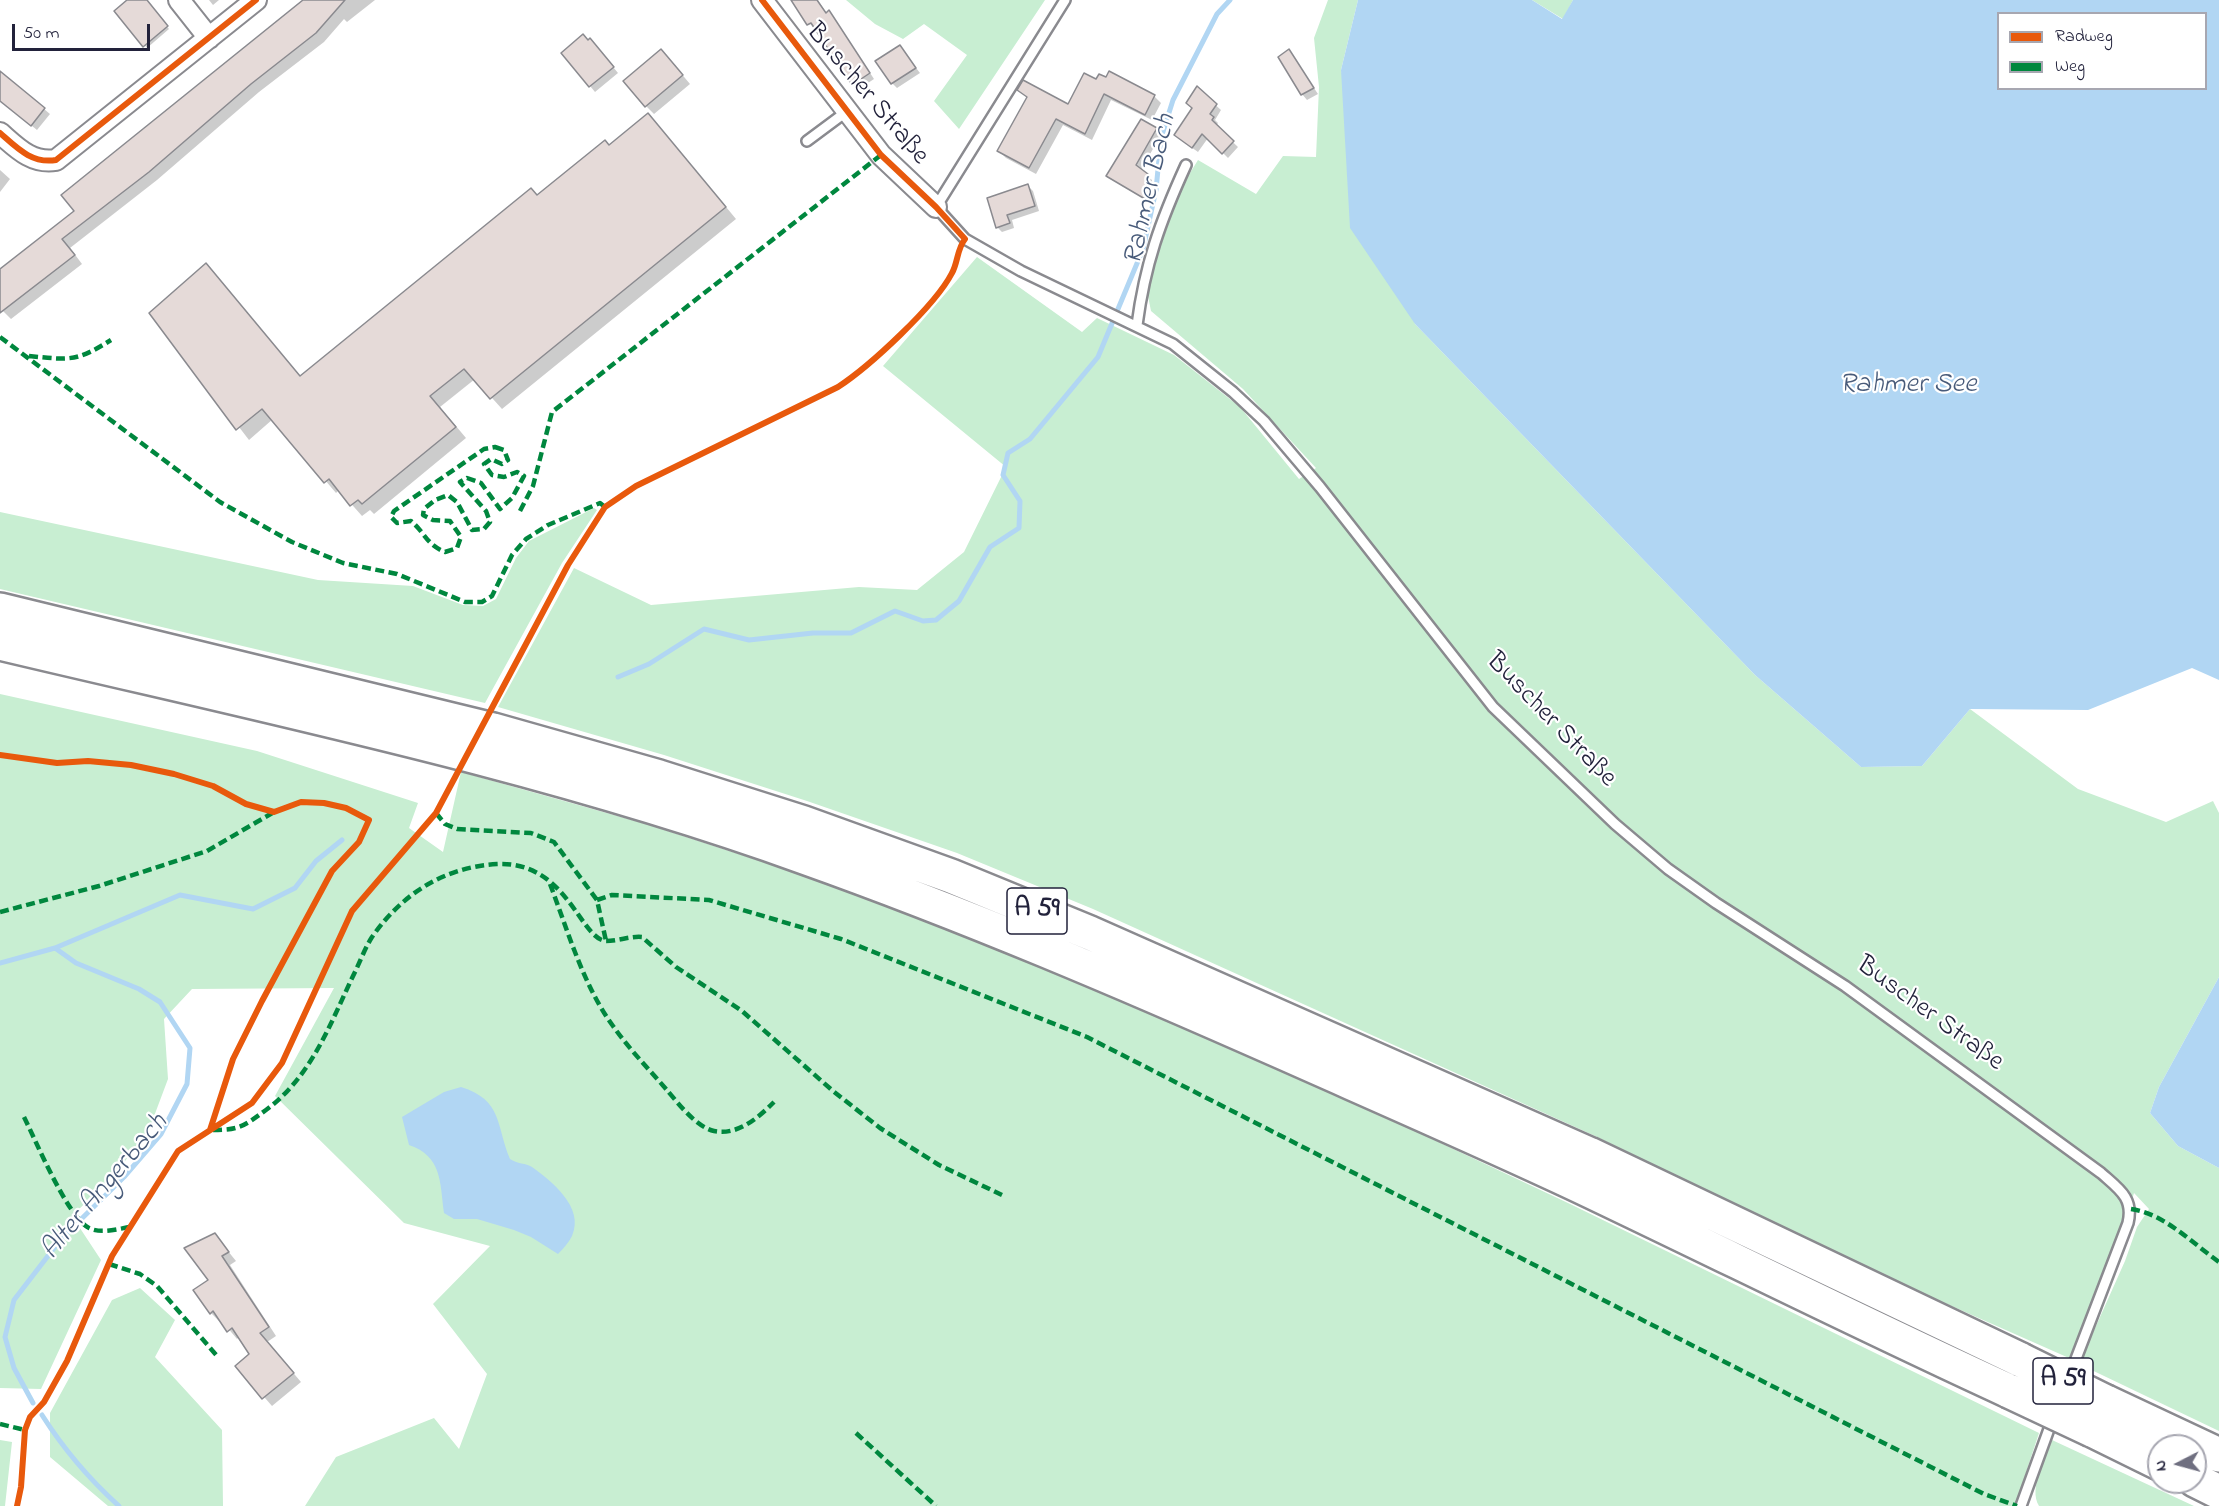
<!DOCTYPE html>
<meta charset="utf-8">
<style>
body{margin:0}
#map{position:relative;width:2219px;height:1506px;overflow:hidden;background:#fff;font-family:"Indie Flower",sans-serif}
canvas{display:block}
.legend{position:absolute;left:1997px;top:12px;width:210px;height:78px;box-sizing:border-box;background:#fff;border:2px solid #a7a7b1;margin:0;padding:8px 10px;list-style:none;font-size:18px;color:#22223b}
.legend li{display:flex;align-items:center;gap:12px;height:30px}
.legend b{width:30px;border:2px solid #a7a7b1}
.north{position:absolute;left:2147px;top:1434px;width:60px;height:60px;box-sizing:border-box;background:#fff;border:2px solid #a7a7b1;border-radius:50%;rotate:264deg;font-size:16px;font-weight:700;line-height:24px;text-align:center;color:#22223b}
.north::after{content:'';display:block;margin:auto;width:21px;height:27px;background:#6f6f80;clip-path:polygon(50% 0,100% 100%,50% 72%,0 100%)}
.scale{position:absolute;left:12px;top:24px;width:138px;height:27px;box-sizing:border-box;border:3px solid #22223b;border-top:0;padding-left:8px;font-size:18px;line-height:21px;white-space:nowrap;color:#22223b;-webkit-text-stroke:4px #fff;paint-order:stroke}
</style>
<div id="map">
<canvas width="2219" height="1506"></canvas>
<ul class="legend">
<li><b style="height:8px;background:#e8590c"></b>Radweg</li>
<li><b style="height:8px;background:#00873e"></b>Weg</li>
</ul>
<div class="north">N</div>
<div class="scale">50 m</div>
</div>
<script>
const g = document.querySelector('canvas').getContext('2d');
g.lineJoin = 'round';
function fillPath(path, color) {
  g.fillStyle = color;
  g.fill(path, 'evenodd');
}
function stroke(path, color, width, dash) {
  g.strokeStyle = color;
  g.lineWidth = width;
  g.lineCap = dash ? 'butt' : 'round';
  g.setLineDash(dash || []);
  g.stroke(path);
}
function drawText(font, color, halo, rows, align = 'center') {
  g.font = font + ' "Indie Flower",sans-serif';
  g.lineWidth = 4.5;
  g.setLineDash([]);
  g.textBaseline = 'middle';
  g.strokeStyle = halo;
  g.fillStyle = color;
  for (const [text, x, y, turn = 0] of rows) {
    g.save();
    g.translate(x, y);
    g.rotate((+turn || 0) * Math.PI / 180);
    g.textAlign = isNaN(turn) ? turn : align;
    if (halo) g.strokeText(text, 0, 0);
    g.fillText(text, 0, 0);
    g.restore();
  }
}
fillPath(new Path2D(`
 M846,0H1045L959,129L934,101L967,55L924,24L903,39L875,24Z
 M1328,0H1358L1341,70L1415,324L1755,675L1861,767L1922,766L1970,709L2078,789L2166,822L2213,801L2219,813V977L2159,1087L2150,1113L2178,1146L2219,1168V1431L2079,1364L2125,1261L2137,1227L2149,1209L2134,1193L2115,1256L2069,1358L1877,1273L1595,1136L1093,909L957,853L807,801L664,755L498,707L574,568L651,605L859,587L917,590L964,552L1006,467L883,366L977,257L1082,332L1097,318L1174,355L1240,407L1299,479L1316,468L1243,389L1151,311L1146,286L1182,186L1198,160L1256,194L1283,156L1316,157L1319,87L1314,38Z
 M1532,0H1573L1563,19Z
 M594,508L597,510L562,563L485,703L0,589V512L318,580L413,586L463,605L483,606L496,599L516,558L529,541Z
 M0,694L257,751L418,803L409,828L443,852L461,772L646,824L791,871L1077,979L1324,1088L1568,1203L2039,1433L2015,1506H305L336,1457L434,1418L459,1449L487,1374L433,1304L490,1246L404,1223L275,1096L334,988L192,989L164,1019L168,1079L150,1127L117,1172L72,1216L101,1260L41,1389L0,1388Z
 M140,1288L175,1320L155,1357L222,1430L223,1506H108L50,1457V1413L112,1300Z
 M0,1440L12,1442L5,1506H0Z
 M2052,1440L2194,1506H2039C2028,1488 2046,1458 2052,1440Z`), '#c8eed2');
fillPath(new Path2D(`
 M1358,0H1532L1562,19L1573,0H2219V680L2192,668L2088,710L1970,709L1922,766L1861,767L1755,675L1415,324L1350,228L1341,70ZM1998,14H2206V88H1998Z
 M2219,977V1168L2178,1146L2150,1113L2159,1087Z
 M461,1087C503,1100 496,1126 510,1159C517,1164 526,1163 532,1167C551,1181 585,1207 572,1236C569,1242 563,1249 558,1254L531,1237L514,1230L477,1219H454L444,1213C440,1182 442,1156 409,1145L402,1117L444,1092Z`), '#b1d6f3');
fillPath(new Path2D(`
 M130,0H145L169,29L147,48L116,11Z
 M209,0H219L213,5Z
 M306,0H375L347,22L344,19L324,42L259,92L157,180L70,248L82,264L11,319L0,308V271L76,212Z
 M793,0H818L827,14L829,12L834,18L874,79L859,89Z
 M588,41L595,45L618,73L595,92L563,53Z
 M900,47L920,73L897,88L892,83Z
 M1289,51L1318,94L1307,100L1302,94Z
 M669,59L690,84L654,114L646,106Z
 M0,72L50,114L37,130L0,100Z
 M1110,73L1154,96L1161,103L1152,120L1111,100L1092,140L1063,125L1036,174L1006,158L999,151L1028,98L1019,90L1068,106L1097,81L1107,79Z
 M1198,89L1221,110L1215,120L1218,123L1216,126L1238,147L1228,158L1208,138L1198,152L1181,140L1193,109Z
 M659,126L736,219L502,409L475,379L440,407L466,438L374,514L370,510L362,516L339,490L336,493L273,419L249,440L151,313L206,265L301,377L538,197L609,146Z
 M1156,129L1161,134L1141,171L1152,180L1150,202L1108,176Z
 M0,170L10,179L0,192Z
 M1028,186L1033,191L1039,211L1012,220L1014,228L1002,232L997,227Z
 M215,1235L236,1261L230,1265L276,1336L267,1342L301,1382L272,1406L237,1366L251,1354L239,1337L237,1339L221,1320L219,1321L211,1313L210,1280Z`), '#0003');
stroke(new Path2D(`
 M618,677L649,664L704,629L749,640L813,633H851L895,611L923,621L936,620L959,601L990,547L1019,528L1020,501L1003,475L1008,453L1030,439L1098,357L1143,249L1156,190L1161,138L1173,100L1217,14L1230,0
 M55,948L180,895L253,909L295,888L316,861L342,840
 M0,963L55,948L76,963L139,989L160,1002L190,1048L187,1084L161,1134L124,1177L61,1239L14,1300L5,1337L14,1368L33,1403
 M42,1415C63,1448 89,1479 119,1506`), '#b1d6f3', 5);
const building = new Path2D(`
 M127,0H147L168,26L143,47L114,11Z
 M303,0H345L316,33L251,84L149,172L62,239L75,255L0,313V269L74,211L61,195Z
 M791,0H817L826,13L829,10L870,73L852,85L811,23L807,25Z
 M583,34L588,40L590,38L614,67L589,87L561,53Z
 M900,45L916,68L891,84L875,61Z
 M661,49L683,75L645,107L623,81Z
 M1289,49L1314,88L1301,95L1278,57Z
 M0,71L45,108L31,126L0,101Z
 M1109,71L1155,95L1145,115L1104,94L1085,134L1056,119L1029,168L997,151L1027,97L1017,90L1023,80L1068,104L1084,73L1096,79L1099,74L1106,77Z
 M1197,86L1217,104L1210,114L1214,117L1212,120L1234,141L1222,154L1202,134L1192,148L1174,135L1192,108L1186,103Z
 M648,113L726,207L490,399L464,369L430,396L456,427L362,504L358,500L350,506L329,479L324,483L262,409L236,430L149,313L206,263L300,376L531,188L537,195L605,140L609,145Z
 M1141,119L1157,128L1136,165L1148,174L1145,199L1106,176Z
 M1028,184L1035,206L1007,215L1010,223L996,228L987,198Z
 M215,1233L229,1252L222,1256L269,1327L260,1333L294,1373L262,1399L235,1366L249,1354L232,1328L227,1332L213,1311L210,1314L193,1290L208,1280L184,1248Z`);
fillPath(building, '#e5dad8');
stroke(building, '#8a8a8f', 1.5);
const lane = new Path2D(`
 M1065,0L936,207L965,239L1021,271L1173,344L1233,392L1264,421L1320,487L1493,707L1615,824L1668,869L1716,903L1845,986L2101,1173C2119,1189 2134,1198 2128,1223L2069,1377
 M807,141L846,112
 M1137,325C1145,264 1160,222 1186,165
 M2021,1506L2053,1418`);
const street = new Path2D(`
 M179,0L209,38
 M762,0L881,155L936,207
 M0,133C17,148 32,164 56,160L256,0`);
const highway = new Path2D(`
 M0,610L493,730L659,777L804,823L951,876L1090,933L1589,1154L2021,1360
 M0,643C269,707 543,763 804,857C967,915 1126,983 1284,1053C1383,1097 1482,1140 1580,1186C1723,1254 1865,1325 2009,1391
 M2106,1402L2219,1455
 M2092,1430L2159,1463
 M2195,1480L2219,1492`);
stroke(lane, '#8a8a8f', 14);
stroke(street, '#8a8a8f', 24);
stroke(highway, '#8a8a8f', 38);
stroke(lane, '#fff', 9);
stroke(street, '#fff', 20);
stroke(highway, '#fff', 33);
const highwayBridge = new Path2D(`
 M2021,1360L2106,1402
 M2009,1391L2092,1430`);
stroke(highwayBridge, '#8a8a8f', 38, []);
stroke(highwayBridge, '#fff', 33);
stroke(new Path2D(`
 M0,337L220,502L292,542L343,563L397,574L465,602H482L492,596L512,555L526,539L548,525L600,503L605,507
 M29,356C70,360 76,362 111,340
 M495,447L504,450L508,460L502,464L491,459L484,464L492,475L504,477L517,472L524,476L512,498L500,509L481,483L467,478L460,482L486,511L490,522L484,529L472,530L457,502L448,495L435,500L424,509L423,515L433,520L450,521L461,537L457,548L445,552C426,544 426,534 411,521L397,523L391,517L394,511L484,449Z
 M520,511L533,486L552,412L881,155
 M436,813L445,824L457,829L531,833L554,842L597,900L606,941
 M550,884C568,931 583,985 613,1026C629,1049 648,1068 666,1089C678,1103 696,1127 714,1131C738,1136 759,1117 774,1102
 M597,900L612,895L709,900L841,939L1087,1037L1984,1494L2017,1506
 M0,912L99,886L207,851L274,812
 M24,1117C36,1141 68,1218 89,1228C101,1234 117,1229 130,1227
 M213,1130C240,1130 244,1126 266,1110C312,1076 330,1024 354,974C360,962 365,948 372,937C402,894 444,867 497,864C567,861 580,939 606,941C618,941 630,936 642,937L676,967L742,1011L833,1091L880,1128L939,1165L1002,1195
 M2131,1209C2165,1214 2192,1243 2219,1262
 M109,1264L140,1274L157,1286L217,1356
 M0,1424L25,1430
 M856,1433L936,1506`), '#00873e', 4.5, [9, 4.5]);
stroke(new Path2D(`
 M0,133C17,148 32,164 56,160L256,0
 M0,755L57,763L88,761L131,765L174,774L213,786L246,804L274,812L301,802L324,803L346,808L369,820L359,842L332,871L262,1001L233,1059L210,1130
 M17,1506L21,1487L25,1430L30,1417L44,1402L67,1361L112,1256L178,1151L252,1103L282,1063L352,911L436,813L568,565L605,507L636,486L838,387C870,366 935,306 952,273C958,262 957,249 965,239L936,207L881,155L762,0`), '#e8590c', 6);
for (const [x, y, w] of [
 [1037,911,60],
 [2063,1381,60]
]) {
  const box = new Path2D();
  box.roundRect(x - w / 2, y - 23, w, 46, 4.5);
  g.fillStyle = '#fff';
  g.fill(box);
  stroke(box, '#22223b', 1.5);
}
drawText('bold 26px', '#22223b', null, [
 ["A 59",1037,911],
 ["A 59",2063,1381]
]);
drawText('27px', '#22223b', '#fff', [
 ["Buscher Straße",866,95,50],
 ["Buscher Straße",1550,721,46],
 ["Buscher Straße",1929,1015,36]
]);
drawText('italic 28px', '#485b7a', '#fff', [
 ["Rahmer Bach",1152,190,-77],
 ["Rahmer See",1908,386],
 ["Alter Angerbach",106,1188,-50]
]);
</script>
